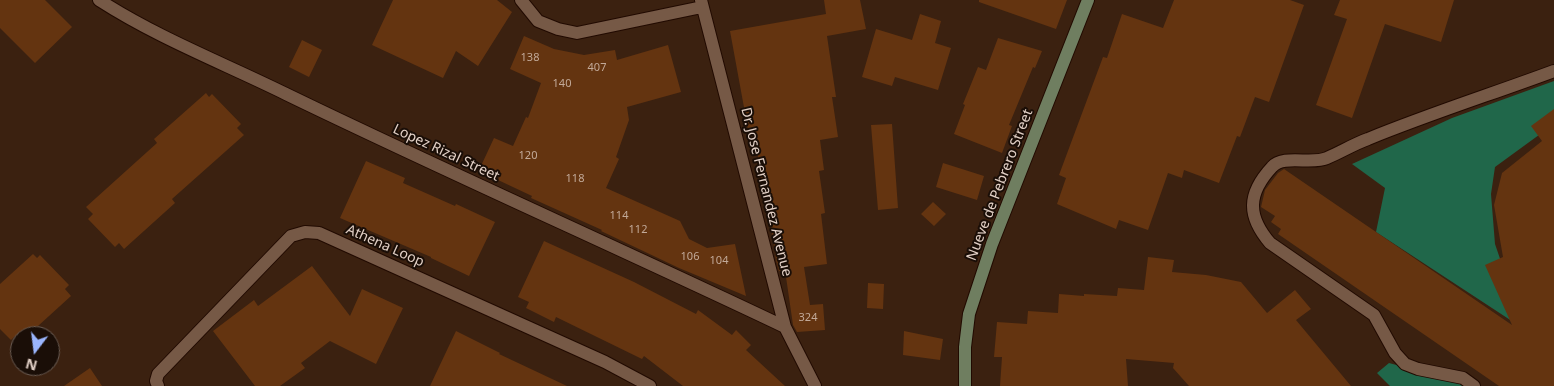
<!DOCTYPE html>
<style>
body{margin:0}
#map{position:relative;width:1554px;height:386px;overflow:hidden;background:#3b2110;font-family:"Noto Sans",sans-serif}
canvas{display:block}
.north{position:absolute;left:10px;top:326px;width:50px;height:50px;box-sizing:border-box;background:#1a0e07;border:1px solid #6a5c53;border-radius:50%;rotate:195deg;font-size:14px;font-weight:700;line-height:20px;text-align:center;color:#e2d0c6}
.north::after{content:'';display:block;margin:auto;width:18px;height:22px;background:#9ab5fd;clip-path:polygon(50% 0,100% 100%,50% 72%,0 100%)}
</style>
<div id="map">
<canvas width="1554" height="386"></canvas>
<div class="north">N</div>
</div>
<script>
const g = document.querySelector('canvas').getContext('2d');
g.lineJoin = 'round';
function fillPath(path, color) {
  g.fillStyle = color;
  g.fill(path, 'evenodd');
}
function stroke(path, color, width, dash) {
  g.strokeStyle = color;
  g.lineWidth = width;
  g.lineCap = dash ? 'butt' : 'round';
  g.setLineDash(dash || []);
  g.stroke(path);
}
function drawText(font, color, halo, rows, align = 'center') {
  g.font = font + ' "Noto Sans",sans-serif';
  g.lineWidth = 4;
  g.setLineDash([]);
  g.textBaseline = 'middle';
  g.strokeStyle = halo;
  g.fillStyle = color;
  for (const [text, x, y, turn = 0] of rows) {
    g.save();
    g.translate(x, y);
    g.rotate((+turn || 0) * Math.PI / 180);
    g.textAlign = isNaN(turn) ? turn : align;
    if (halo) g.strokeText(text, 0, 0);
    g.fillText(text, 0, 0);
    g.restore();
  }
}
fillPath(new Path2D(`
 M1554,81V124L1495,167L1491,194L1495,244L1524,329L1376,232L1385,188L1352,164L1452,118Z
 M1389,363L1460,382L1467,386H1390L1377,373Z`), '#20674a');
fillPath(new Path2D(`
 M0,0H45L72,27L35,63L0,28Z
 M393,0H497L512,12L478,66L456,51L443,78L372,45Z
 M824,0H860L866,29L827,36L836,97H832L838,137L820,140L824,170L819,171L825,213L821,214L827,264L804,267L810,305L823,304L825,330L797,332L793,325L785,270L779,271L776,260L764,178L761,179L757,150L752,151L730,31L826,14Z
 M979,0H1067L1056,29L979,2Z
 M1174,0H1290L1304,5L1269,102L1255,97L1240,137L1237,136L1219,183L1184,170L1182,178L1168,173L1148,230L1119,220L1116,229L1057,204L1066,178L1059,175L1103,57L1107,58L1122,14L1163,28Z
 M1340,0H1454L1441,42L1385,24L1352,118L1316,105L1347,19L1334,15Z
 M920,14L941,21L935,43L951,48L938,90L895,77L892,86L862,77L876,29L912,40Z
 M524,36L554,49L584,55L615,50L617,60L668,45L681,92L627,107L629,120L616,157L619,159L606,188L680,221L689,239L707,248L735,244L746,296L679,268L601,231L602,230L531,198L532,196L498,180L499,177L480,168L494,138L513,146L526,117L528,118L541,83L510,69Z
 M998,38L1042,51L1035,68L1033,67L1009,125L1012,126L1002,153L954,134L965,105L963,104L978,67L986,70Z
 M302,40L322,50L309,77L289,67Z
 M206,93L209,97L212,94L241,124L237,128L244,135L172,199L175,203L124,249L119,243L115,247L88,219L93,214L86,207L157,143L154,139Z
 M1554,109V386H1499L1278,234L1281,229L1271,222L1275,216L1261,207L1265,190L1278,173L1284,169L1512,325L1485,265L1503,257L1494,205L1502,173L1542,141L1531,126Z
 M892,124L898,208L878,210L871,125Z
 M366,161L405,178L403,183L455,206L456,204L495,222L469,276L431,258V257L340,218Z
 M943,163L984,176L977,200L936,187Z
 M933,202L946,214L934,226L921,214Z
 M544,241L634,282L696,314L698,310L732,335L736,330L751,345L746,350L785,386H683L644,356L642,359L556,317L554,322L526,308L529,302L518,297Z
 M33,254L37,258L40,255L69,285L65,289L71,296L27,336H20V342L15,336L11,340L0,329V284Z
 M1148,257L1174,260L1172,272L1206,275L1241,282L1267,313L1295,290L1311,309L1296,320L1351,386H1189L1173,368L1174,363L1126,359L1128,386H1000L1002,357H994L997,322L1027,324L1028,311L1058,313L1059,294L1084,296V294L1117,296L1118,288L1144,290Z
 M312,266L350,316L362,289L403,308L376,364L330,341L301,363L305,368L280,386H255L213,331L254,300L258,306Z
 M868,283L884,284L883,309L867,308Z
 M456,331L500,353L499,354L567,386H430Z
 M904,331L943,339L940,360L903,355Z
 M90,368L102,386H64Z`), '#643410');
const street = new Path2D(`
 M99,0C158,38 223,63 286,94C451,174 619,248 785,327
 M521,0L538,21L558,29L577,33L702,7
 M701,0L785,327L815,386
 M158,386L156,381L158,374L291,236L305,232L319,233L605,362L650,386
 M1474,386L1463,378L1418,369L1405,364L1395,353L1374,315L1270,243C1247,216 1247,194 1272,167C1283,154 1312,165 1327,158C1341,152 1354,144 1368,139C1429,114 1492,94 1554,71`);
const secondary = new Path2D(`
 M965,386V347L969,314L992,244L1088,0`);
stroke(street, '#210a00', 14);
stroke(secondary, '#210a00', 14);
stroke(street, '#765946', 12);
stroke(secondary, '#6f7e60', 12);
drawText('11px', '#c2a998', null, [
 ["138",530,58],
 ["407",597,68],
 ["140",562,84],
 ["120",528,156],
 ["118",575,179],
 ["114",619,216],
 ["112",638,230],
 ["106",690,257],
 ["104",719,261],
 ["324",808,318]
]);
drawText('14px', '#e2d0c6', '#1a0e07', [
 ["Lopez Rizal Street",446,153,25],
 ["Nueve de Pebrero Street",1000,185,-69],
 ["Dr. Jose Fernandez Avenue",766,192,76],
 ["Athena Loop",385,246,24]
]);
</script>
